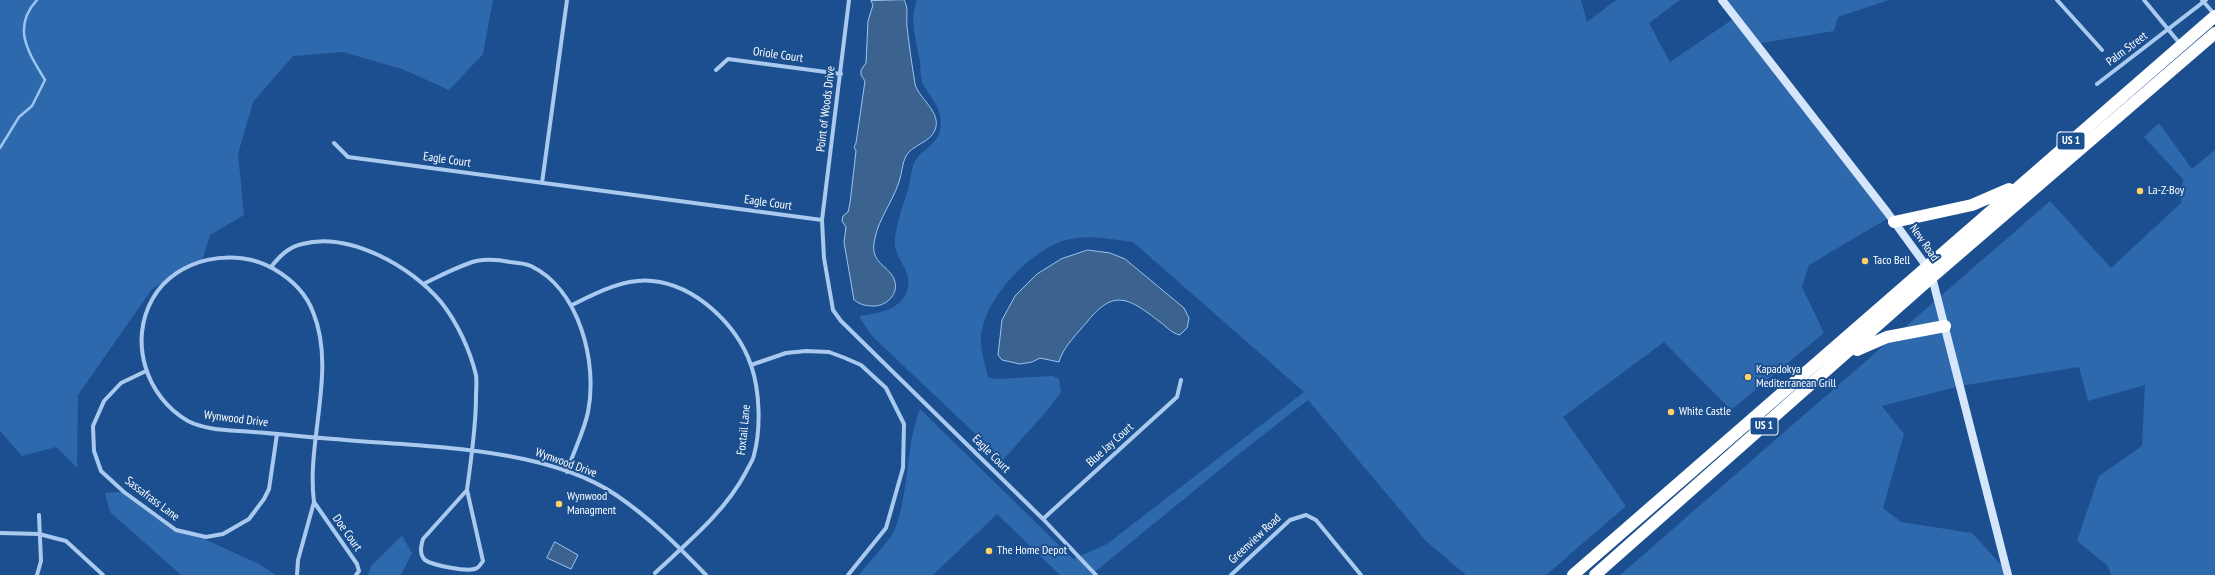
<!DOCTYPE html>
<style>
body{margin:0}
canvas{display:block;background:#1b4f8f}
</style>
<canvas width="2215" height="575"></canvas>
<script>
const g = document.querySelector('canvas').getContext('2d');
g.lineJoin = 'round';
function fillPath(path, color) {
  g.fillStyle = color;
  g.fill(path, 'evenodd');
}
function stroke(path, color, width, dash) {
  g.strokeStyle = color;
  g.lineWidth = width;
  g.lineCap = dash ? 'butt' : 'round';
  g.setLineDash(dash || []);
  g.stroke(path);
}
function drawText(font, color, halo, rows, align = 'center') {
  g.font = font + ' "PT Sans Narrow",sans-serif';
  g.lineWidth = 4;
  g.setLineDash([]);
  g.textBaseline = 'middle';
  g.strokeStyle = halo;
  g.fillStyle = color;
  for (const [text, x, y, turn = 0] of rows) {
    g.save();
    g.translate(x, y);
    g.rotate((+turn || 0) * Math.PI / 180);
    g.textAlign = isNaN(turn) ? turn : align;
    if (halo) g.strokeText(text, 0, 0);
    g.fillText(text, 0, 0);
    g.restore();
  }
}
fillPath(new Path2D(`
 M0,0H493L483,54L449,90L402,69L343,52L293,56L253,102L238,154L244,215L210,235L202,261L152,289L78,395L77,468L56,447L22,456L0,431Z
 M917,0H1581L1587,22L1616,0H1680L1649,23L1670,62L1736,17L1724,0H1889L1838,17L1834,31L1755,44L1890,217L1809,265L1802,287L1824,333L1731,410L1664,342L1563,417L1626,506L1546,575H1466L1426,541L1308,400L1244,450L1091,575H1060L997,514L933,575H859C868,563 890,541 895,529C910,489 905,448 920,409L1073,559L1107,544L1304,392L1133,242C1111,239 1088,234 1066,240C1030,250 980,302 981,342C981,353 986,366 988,377L995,379L1053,376L1059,379L1061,392L1051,406L1003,460L871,335L859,316C877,313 900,311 907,291C914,270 893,259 895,240C896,223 903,206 908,190C910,182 911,174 913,166C920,145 945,148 940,116C938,104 928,94 923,84C920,76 921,65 919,57C916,38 909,18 917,0Z
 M2159,123L2192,169L2215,150V575H2111L2108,566L2077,541L2099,476L2142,446L2145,385L2088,401L2079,367L1960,386L1882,406L1904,434L1883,508L1901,522L1972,533L2006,570L2007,575H1620L2050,201L2111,268L2181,203L2183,179L2144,137Z
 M122,492L175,531L193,534L259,564L276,575H181L110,512L105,493Z
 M402,536L412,553L401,575H368L371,566Z`), '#2e69ad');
const water = new Path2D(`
 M904,0C909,8 906,17 907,27C909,45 912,65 915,84C919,99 942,112 935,130C930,143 913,144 906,156C902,163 902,174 899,182C893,201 879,218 875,238C868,265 891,265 895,282C898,295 886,306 874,306C866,306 861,305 854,300L844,242L846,227L842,221L843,216L848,212L850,203L856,151L854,147L856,143L865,81L861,75V70L866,63L868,21L873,5L871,1Z
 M1088,250L1110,253L1125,259L1184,308L1189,318L1187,328L1180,335C1171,333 1167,327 1160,322C1129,298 1114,288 1087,322C1077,334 1063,347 1059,362L1040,358L1032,362L1020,364L1002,360L998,355L1002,320L1015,296L1037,274L1061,259Z
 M555,542L578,555L571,569L547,558Z`);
fillPath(water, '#3c6290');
stroke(water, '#9cc4f0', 1);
stroke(new Path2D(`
 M0,148L19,117L32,106L45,80C29,53 11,28 37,0`), '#9cc4f0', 2.5);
stroke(new Path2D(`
 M849,0L822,220L824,258L833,310L841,321L1043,519L1096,575
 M2057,0L2102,50
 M2144,0L2181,45
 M2202,0L2215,15
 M716,70L728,59L841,74
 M2097,84L2206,0
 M334,143L348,157L822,220
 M542,183L567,0
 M271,267C279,257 288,247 302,244C349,231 412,267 441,302C457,322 470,350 476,375C477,382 476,390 476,397C476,428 471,459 467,490
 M423,284C440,276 458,266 476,261C487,259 500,260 510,262C516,263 525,263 531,266C579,289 598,362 588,412C584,432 573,452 567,472
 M572,305C596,293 625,278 652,281C696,285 737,325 751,365C760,391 761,429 754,455C753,461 748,467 746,472C725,512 688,542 655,573
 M751,365L786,353L806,351L829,352L845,358L861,365L886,388L904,424L903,468L886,528L848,575
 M146,371L121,383L104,401L93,426L94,451L101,471L124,492L176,530L206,537L223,534L249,519L264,499L269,489L277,434
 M467,490L483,561C481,564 479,567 477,568C469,573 432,565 425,560C419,554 421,546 423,539Z
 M314,502C306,441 337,370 313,312C306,293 291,279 274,269C235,246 176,258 153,298C128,341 146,397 188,421C207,431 232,430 253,432C280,434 307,437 334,439C420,447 544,446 616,495C650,518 678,546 706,575
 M1043,519L1177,397L1181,380
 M0,533L39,534L66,541L103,575
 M37,575L41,561L39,515
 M297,575L298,560L314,502L357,564L359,571L356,575
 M1231,575L1290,520L1306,515L1316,520L1361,575`), '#a9c9ee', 4);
stroke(new Path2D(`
 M1722,0L1887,212L1927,267L1932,277L2008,575`), '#d6e6fa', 8);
stroke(new Path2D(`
 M1894,222L1972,205L2009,189
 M1857,350L1887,337L1945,326
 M1573,575L2215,16
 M1595,575L1932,277L2215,33`), '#fff', 12);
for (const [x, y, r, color] of [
 [2140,191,4,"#ffd166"],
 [1865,261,4,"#ffd166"],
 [1748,377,4,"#ffd166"],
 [1671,412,4,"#ffd166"],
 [559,504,4,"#ffd166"],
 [989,551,4,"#ffd166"]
]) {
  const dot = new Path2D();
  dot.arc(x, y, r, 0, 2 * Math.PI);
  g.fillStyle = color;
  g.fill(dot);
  stroke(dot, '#1b4f8f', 1.5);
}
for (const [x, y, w] of [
 [2071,141,28],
 [1764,426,28]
]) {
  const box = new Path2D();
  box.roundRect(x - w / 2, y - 9, w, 18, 3);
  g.fillStyle = '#1b4f8f';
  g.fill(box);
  stroke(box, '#fff', 1);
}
drawText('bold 11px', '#fff', null, [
 ["US 1",2071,141],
 ["US 1",1764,426]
]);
drawText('12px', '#fff', '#1b4f8f', [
 ["Palm Street",2127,49,-37],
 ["Oriole Court",778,55,8],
 ["Point of Woods Drive",826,109,-83],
 ["Eagle Court",447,160,8],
 ["Eagle Court",768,203,8],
 ["New Road",1924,243,55],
 ["Wynwood Drive",236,419,7],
 ["Foxtail Lane",744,430,-84],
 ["Blue Jay Court",1110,445,-42],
 ["Eagle Court",991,454,45],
 ["Wynwood Drive",566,463,20],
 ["Sassafrass Lane",152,499,37],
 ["Doe Court",347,533,55],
 ["Greenview Road",1255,539,-43]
]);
drawText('12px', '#fff', '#1b4f8f', [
 ["La-Z-Boy",2148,191],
 ["Taco Bell",1873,261],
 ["Kapadokya",1756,370],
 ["Mediterranean Grill",1756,384],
 ["White Castle",1679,412],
 ["Wynwood",567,497],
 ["Managment",567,511],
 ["The Home Depot",997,551]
], 'left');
</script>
